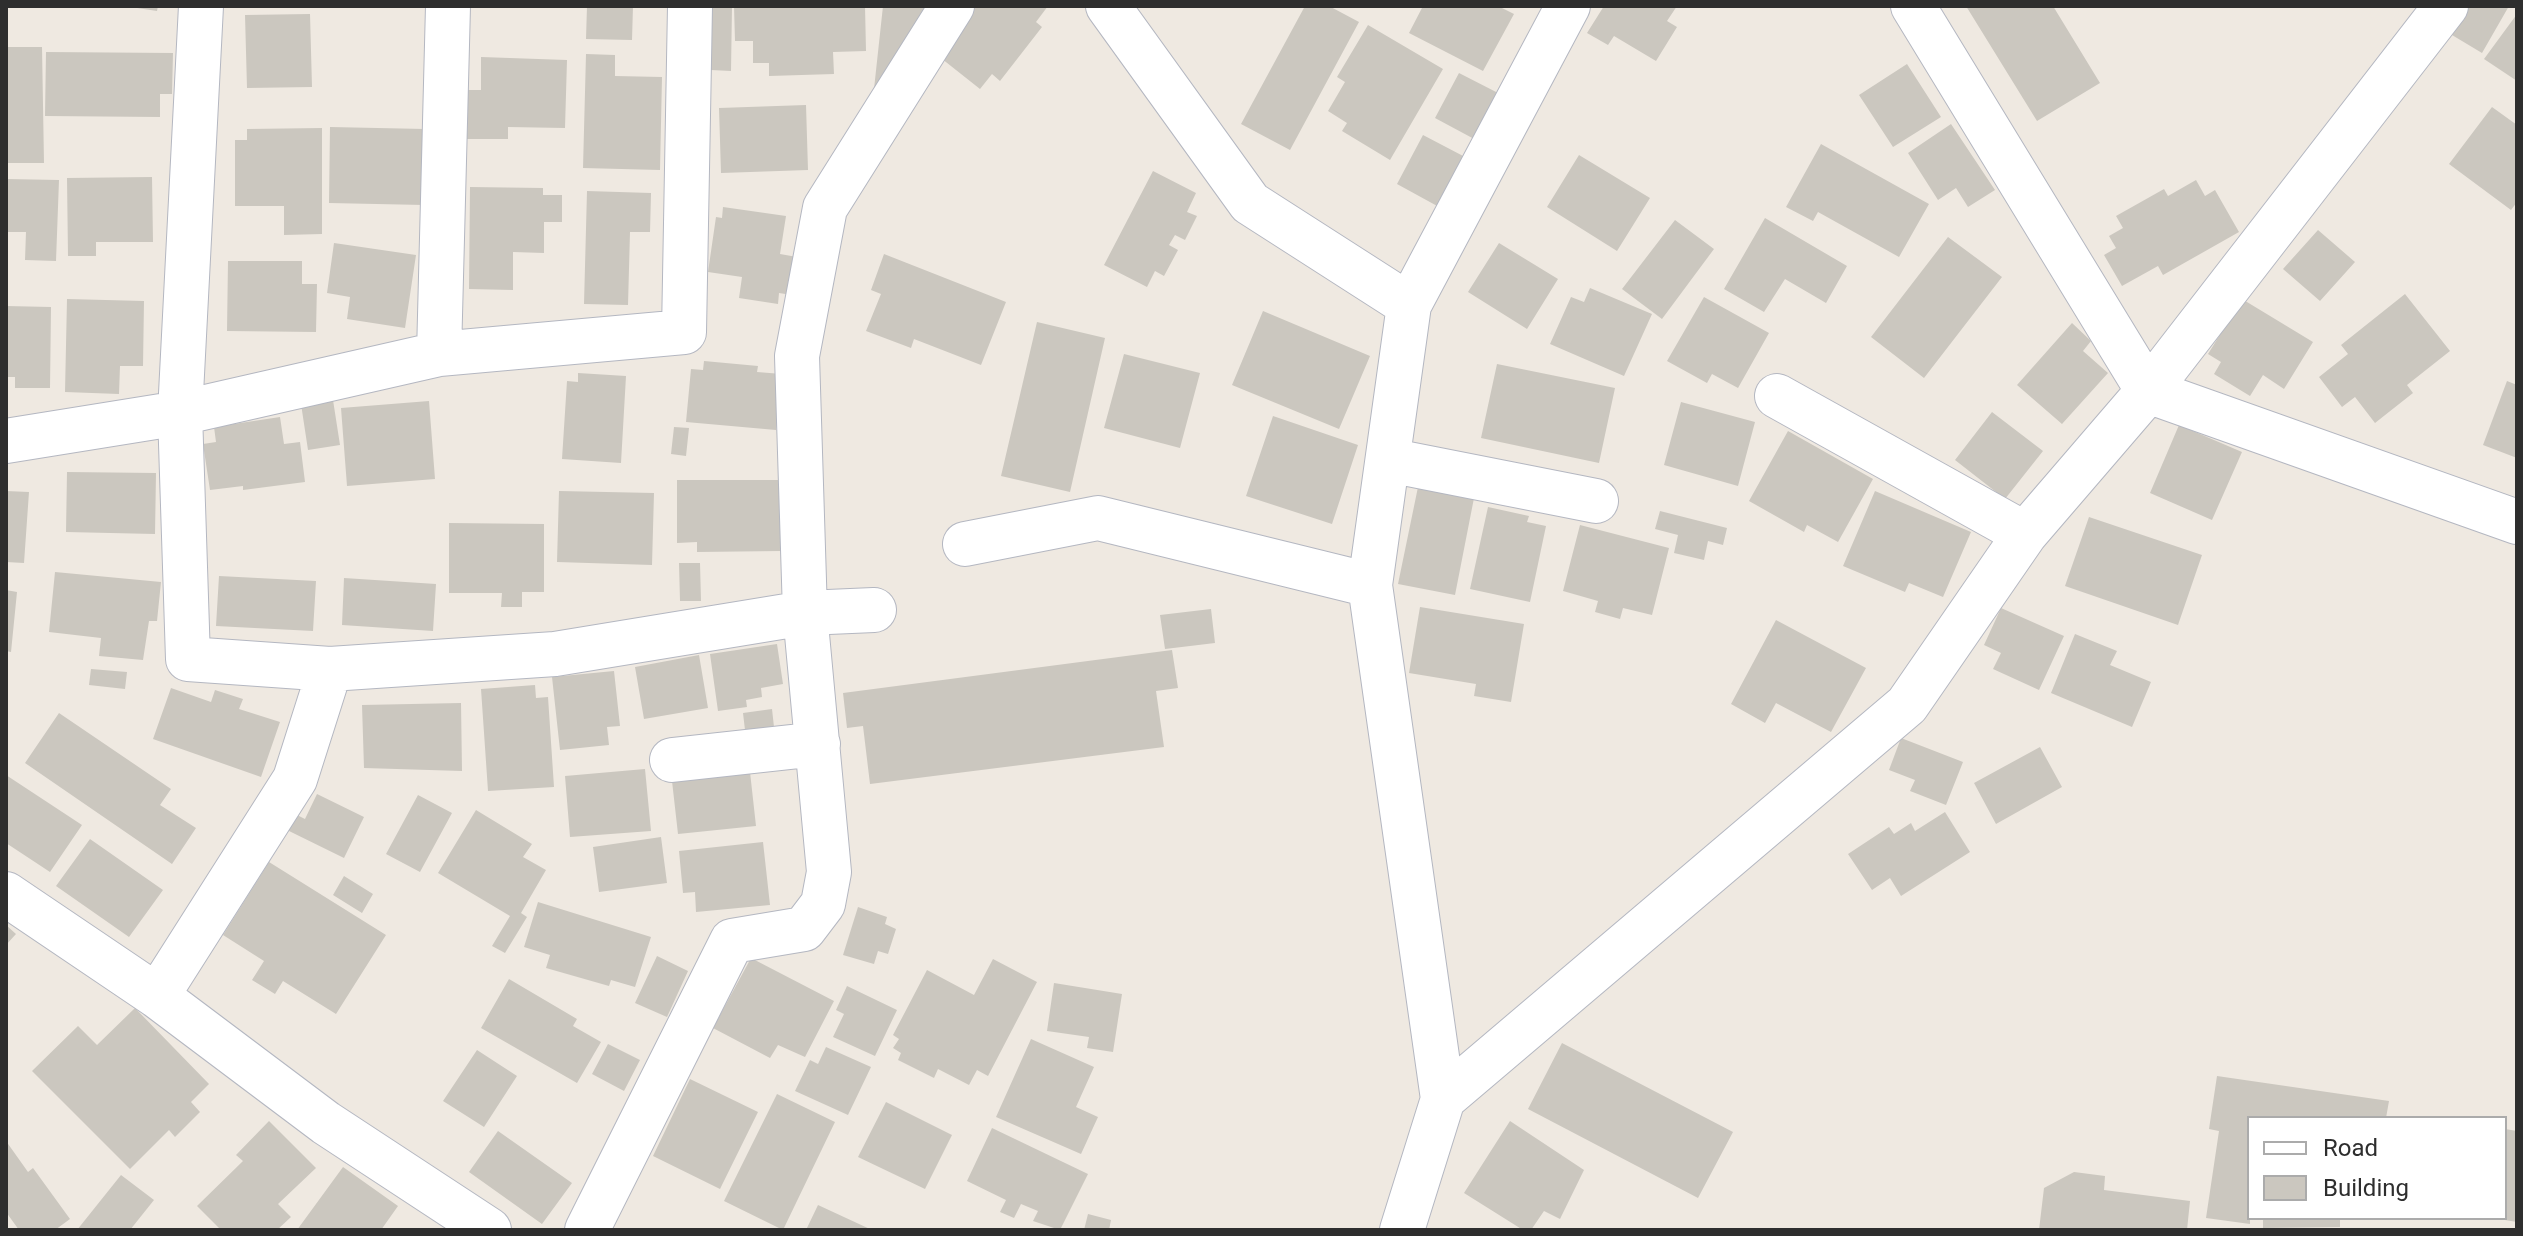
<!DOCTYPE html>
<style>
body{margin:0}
#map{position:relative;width:2523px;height:1236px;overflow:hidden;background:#efe9e1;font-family:Roboto,sans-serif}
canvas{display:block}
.frame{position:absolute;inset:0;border:8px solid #2e2e2e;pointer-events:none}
.legend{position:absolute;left:2247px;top:1116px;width:260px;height:104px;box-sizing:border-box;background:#fff;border:2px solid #ababab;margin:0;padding:10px 14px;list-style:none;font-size:24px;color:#2e2e2e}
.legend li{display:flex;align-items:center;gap:16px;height:40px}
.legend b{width:40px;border:2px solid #ababab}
</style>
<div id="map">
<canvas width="2523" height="1236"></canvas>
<div class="frame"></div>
<ul class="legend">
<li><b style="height:10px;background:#fff"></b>Road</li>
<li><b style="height:22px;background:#cbc7bf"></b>Building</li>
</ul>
</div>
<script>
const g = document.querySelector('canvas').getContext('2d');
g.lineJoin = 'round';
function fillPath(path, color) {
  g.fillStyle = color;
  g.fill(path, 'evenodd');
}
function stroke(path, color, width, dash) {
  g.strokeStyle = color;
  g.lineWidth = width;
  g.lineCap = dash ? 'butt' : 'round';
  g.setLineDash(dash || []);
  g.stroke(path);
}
fillPath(new Path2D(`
 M124,6H158L157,11Z
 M587,6H633L632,40L586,39Z
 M712,6H732L731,71L711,70Z
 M734,6H865L866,51L833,52L834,74L769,76V63H753V41H735Z
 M883,6H928L874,89Z
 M967,6H1048L1036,22L1042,27L1000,81L992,74L980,89L932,51Z
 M1305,6H1329L1359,22L1290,150L1241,124Z
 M1423,6H1498L1514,14L1483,71L1409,33Z
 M1604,6H1677L1667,21L1677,27L1656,61L1614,36L1608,45L1587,33Z
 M1966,6H2053L2100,83L2037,121Z
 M2470,6H2509L2482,53L2452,35Z
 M310,14L312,87L247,88L245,15Z
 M2517,14V81L2484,59Z
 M1368,25L1443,69L1390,160L1342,131L1347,123L1328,111L1345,82L1337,77Z
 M6,47H42L44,163H6Z
 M46,52L173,53L172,94H160V117L45,116Z
 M586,54L615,55V76L662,77L660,170L583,168Z
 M481,57L567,60L565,128L508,127V139H467L468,90H481Z
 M1907,64L1941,117L1893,147L1859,95Z
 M1459,73L1500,94L1476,140L1435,118Z
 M806,105L808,170L721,173L719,108Z
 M2492,107L2517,125V202L2511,210L2449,164Z
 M1951,124L1995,190L1968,207L1956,188L1938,200L1908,153Z
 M330,127L425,129L424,205L329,203Z
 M322,128V234L284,235V206H235V140H247V129Z
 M1423,135L1465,157L1439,207L1397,184Z
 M1821,144L1929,204L1899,257L1818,212L1813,221L1786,207Z
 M1579,155L1650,198L1617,251L1547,207Z
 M1153,171L1196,193L1187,212L1197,216L1185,240L1175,235L1169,245L1178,250L1164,276L1155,271L1147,287L1104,265Z
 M152,177L153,242H96V256H68L67,178Z
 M6,179L59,180L56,261L25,260L26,232H6Z
 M2196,180L2205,196L2215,190L2239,232L2163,275L2158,266L2122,286L2104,255L2116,248L2109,236L2123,228L2116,216L2164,189L2168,196Z
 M470,187L543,188V195H562V222H544V253L513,252V290L469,289Z
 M587,191L651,193L650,232H630L628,305L584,304Z
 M723,207L786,216L780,254L797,257L792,295L779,293L778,304L739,298L742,277L708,272L716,217L722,218Z
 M1765,218L1847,266L1826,303L1785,279L1764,312L1724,289Z
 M1675,220L1714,249L1662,319L1622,289Z
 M2318,230L2355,262L2320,301L2283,269Z
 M1948,237L2002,277L1924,378L1871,337Z
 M334,243L416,255L405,328L347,319L350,297L327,293Z
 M1499,243L1558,279L1527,329L1468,292Z
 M884,254L1006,302L981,365L914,339L911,348L866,331L881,294L871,290Z
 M228,261H302V284H317L316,332L227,331Z
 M1590,288L1652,314L1624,376L1550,344L1571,297L1584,302Z
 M2405,294L2450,351L2407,385L2413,393L2375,423L2355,397L2342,407L2319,377L2348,354L2341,345Z
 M1704,297L1769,333L1738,388L1712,374L1707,383L1667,361Z
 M67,299L144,301L143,366H120L119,394L65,392Z
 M2242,299L2313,342L2284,389L2263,375L2250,396L2214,374L2221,362L2208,354Z
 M6,306L51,307L50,388H15V377H6Z
 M1263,311L1370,356L1339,429L1232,385Z
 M1037,322L1105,338L1070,492L1001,476Z
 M2072,323L2091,341L2083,351L2108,373L2062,424L2017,385Z
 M1124,354L1200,373L1180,448L1104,428Z
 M704,361L758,366L757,372L782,374L776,430L686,422L691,369L703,370Z
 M1497,364L1615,388L1599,463L1481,438Z
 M578,373L626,376L621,463L562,459L567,381L578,382Z
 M2507,381L2517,385V458L2483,445Z
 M333,400L340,445L308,450L301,404Z
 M429,401L435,479L347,486L341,408Z
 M1681,402L1755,422L1738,486L1664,465Z
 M1992,412L2043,451L2005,499L1955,460Z
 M1273,416L1358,445L1332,524L1246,496Z
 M280,417L284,444L300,442L305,482L243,490V486L210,490L203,444L216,442L214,427Z
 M2179,425L2242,452L2212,520L2150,493Z
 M674,427L689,428L686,456L671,454Z
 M1788,431L1873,479L1838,542L1807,525L1804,532L1749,501Z
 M67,472L156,473L155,534L66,532Z
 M677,480H780L781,551L697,552V542L677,543Z
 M1418,487L1474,498L1455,595L1398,584Z
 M6,491L29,492L24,563L6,562Z
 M559,491L654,493L652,565L557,562Z
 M1875,491L1971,532L1943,597L1909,583L1905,592L1843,566Z
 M1488,507L1529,516L1527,522L1546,526L1530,602L1470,589Z
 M1660,511L1727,528L1723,545L1708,541L1704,560L1674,553L1678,535L1655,529Z
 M2089,517L2202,555L2178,625L2065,586Z
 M449,523L544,524V592H522V607H501L502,593H449Z
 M1580,525L1669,548L1652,615L1623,608L1620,619L1595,612L1598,601L1563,591Z
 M679,563H700L701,601H680Z
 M55,572L161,582L157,621H149L143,660L99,656L101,638L49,632Z
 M219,576L316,581L313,631L216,626Z
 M344,578L436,584L433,631L342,625Z
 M6,590L17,592L11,652L6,651Z
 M1420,607L1524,624L1511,702L1474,696L1476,684L1409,673Z
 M2001,608L2064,636L2039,690L1993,669L2001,653L1984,645Z
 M1211,609L1215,643L1165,649L1160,615Z
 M1776,620L1866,668L1831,732L1776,703L1765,723L1731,704Z
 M2075,634L2117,651L2110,665L2151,682L2132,727L2051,693Z
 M777,644L783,684L761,688L762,697L746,700L747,707L718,711L710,654Z
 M1172,650L1178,688L1156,691L1164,747L870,784L863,726L847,728L843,693Z
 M699,655L708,708L644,719L635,667Z
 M91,669L127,672L125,689L89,685Z
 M614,671L620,726L607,727L609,745L560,750L552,677Z
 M535,685L536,698L548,697L554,787L488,791L481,689Z
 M171,688L211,702L215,690L243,699L239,709L280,722L261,777L153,739Z
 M461,703L462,771L364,768L362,705Z
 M772,709L774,727L745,730L743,713Z
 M59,713L171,789L160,805L196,828L172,864L25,763Z
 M1901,738L1963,762L1946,805L1910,791L1915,780L1889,770Z
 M2040,747L2062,787L1996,824L1974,783Z
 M645,769L651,831L570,837L565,776Z
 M750,772L756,826L678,834L672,781Z
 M6,775L82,825L50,872L6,843Z
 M317,794L364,817L344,858L287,830L295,814L305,819Z
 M418,795L452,813L420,872L386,854Z
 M476,810L532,844L523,857L546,870L521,913L527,917L505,953L492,946L510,916L438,873Z
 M1945,812L1970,852L1901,896L1890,878L1872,890L1848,854L1889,827L1894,834L1911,823L1915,831Z
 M661,837L667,883L599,892L593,847Z
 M90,839L163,890L129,937L56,886Z
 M763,842L770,905L696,912L695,892L683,893L679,851Z
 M269,862L386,935L336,1014L283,981L275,994L252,980L264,961L223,935Z
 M344,876L373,894L362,913L333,895Z
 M538,902L651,937L635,987L611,980L609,986L546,968L550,955L524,947Z
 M858,907L887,917L885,924L896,929L888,954L878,951L874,964L843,955Z
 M6,925L16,934L6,945Z
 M657,956L688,971L667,1017L635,1003Z
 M751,958L834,1001L805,1057L778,1045L770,1058L713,1028Z
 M993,959L1037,982L988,1076L977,1070L969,1085L938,1069L934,1078L898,1060L901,1053L893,1048L899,1039L893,1035L927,970L974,995Z
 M509,979L577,1019L573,1026L601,1042L577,1083L481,1028Z
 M1054,983L1122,994L1113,1052L1087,1048L1089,1037L1047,1031Z
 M847,986L897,1010L875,1056L833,1037L844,1014L836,1010Z
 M135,1008L209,1084L191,1102L200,1112L175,1137L169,1130L130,1169L32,1071L78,1026L97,1045Z
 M1031,1039L1094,1067L1076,1107L1098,1117L1081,1154L996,1117Z
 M1562,1043L1733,1132L1698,1198L1528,1109Z
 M608,1044L640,1060L624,1091L592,1074Z
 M826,1047L871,1067L848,1115L795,1091L810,1060L818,1064Z
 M477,1050L517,1076L484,1127L443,1101Z
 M2217,1076L2389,1101L2386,1118H2249L2250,1224L2206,1218L2219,1131L2209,1129Z
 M690,1079L758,1112L720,1189L653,1156Z
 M777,1094L835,1122L783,1230L724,1201Z
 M886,1102L952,1135L925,1189L858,1157Z
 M269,1121L316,1168L278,1204L291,1217L277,1230H221L197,1206L243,1161L236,1155Z
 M1510,1121L1584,1170L1560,1219L1544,1211L1531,1230H1523L1464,1193Z
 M992,1128L1088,1174L1060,1230L1033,1221L1038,1211L1021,1204L1014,1218L1000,1212L1006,1200L967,1181Z
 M2505,1129L2517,1131V1222L2505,1220Z
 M498,1131L572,1183L542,1224L469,1172Z
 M6,1141L28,1172L33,1168L70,1219L55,1230H19L6,1212Z
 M343,1167L398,1206L381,1230H297Z
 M2074,1172L2105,1176L2104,1190L2190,1201L2187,1230H2039L2044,1188Z
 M121,1175L154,1200L130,1230H77Z
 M818,1205L872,1230H806Z
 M1088,1214L1111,1220L1109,1230H1084Z
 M2263,1218H2340V1227L2263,1228Z`), '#cbc7bf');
const minor = new Path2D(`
 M201,6L180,413L188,659L330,669L555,654L805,613L874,610
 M1108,6L1250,203L1409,305
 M1913,6L2148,391L2517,522
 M439,354L448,6
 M1777,396L2025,534
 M6,441L180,413L439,354L684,332L690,6
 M1388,460L1596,501
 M965,544L1098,518L1370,585
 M672,760L818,744
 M6,894L157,996L326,1123L489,1230
 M157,996L295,779L330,669
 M1443,1099L1907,705L2025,534L2148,391L2446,6
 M587,1230L732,941L804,929L823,904L829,872L805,613L797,356L825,208L952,6
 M1402,1230L1443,1099L1370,585L1409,305L1568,6`);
stroke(minor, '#b4b7c1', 46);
stroke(minor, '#fff', 44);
</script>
